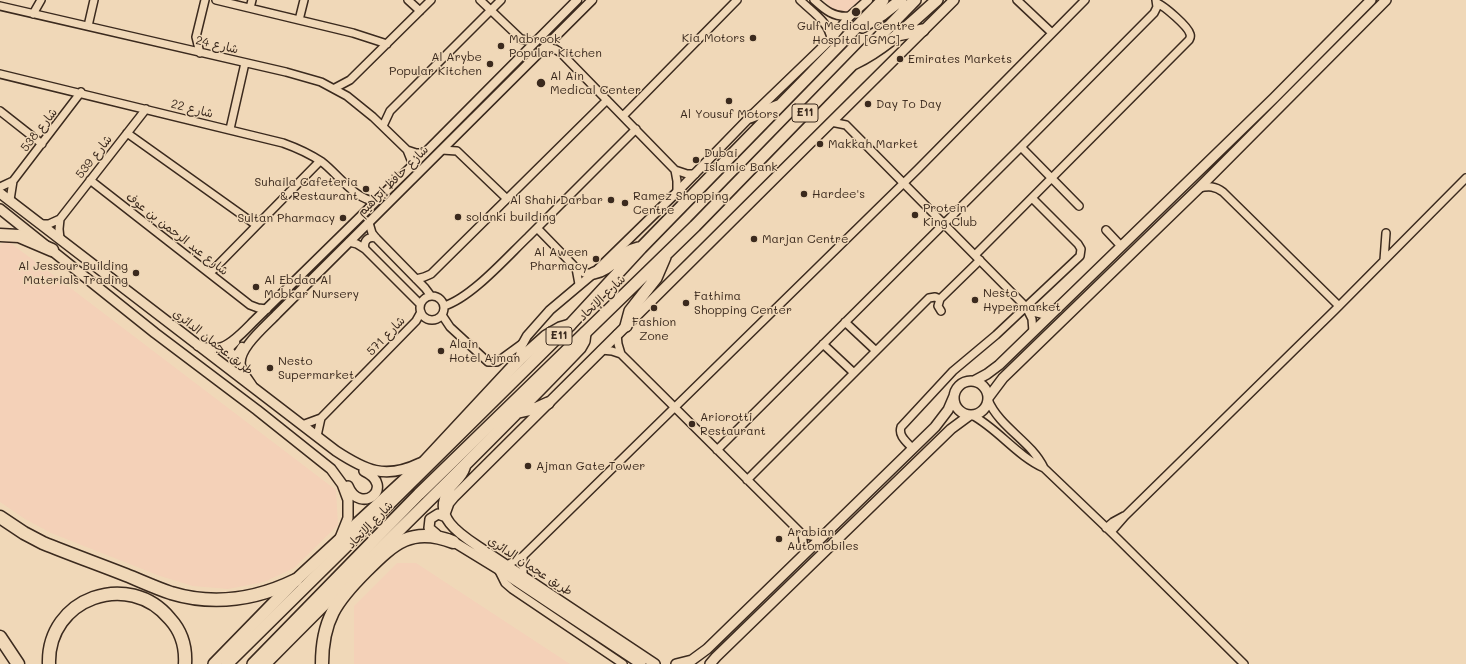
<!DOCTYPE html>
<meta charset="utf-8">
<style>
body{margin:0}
canvas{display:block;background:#f0d8b8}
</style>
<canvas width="1466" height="664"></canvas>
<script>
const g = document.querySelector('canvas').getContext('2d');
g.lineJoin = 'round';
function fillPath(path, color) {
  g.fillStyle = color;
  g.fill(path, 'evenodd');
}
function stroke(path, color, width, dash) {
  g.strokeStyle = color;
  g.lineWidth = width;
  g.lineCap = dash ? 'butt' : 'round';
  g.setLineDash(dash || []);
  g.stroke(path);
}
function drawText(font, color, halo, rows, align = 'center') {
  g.font = font + ' Mali,"Playpen Sans Arabic",sans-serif';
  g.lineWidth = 3;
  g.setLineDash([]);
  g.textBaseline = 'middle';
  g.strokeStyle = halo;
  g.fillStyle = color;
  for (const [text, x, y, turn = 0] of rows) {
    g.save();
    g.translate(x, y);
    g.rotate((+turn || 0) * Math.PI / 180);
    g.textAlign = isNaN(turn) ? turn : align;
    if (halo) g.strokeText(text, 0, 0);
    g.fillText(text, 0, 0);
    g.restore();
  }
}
fillPath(new Path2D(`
 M824,0H888L856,27L847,24Z
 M4,242H9L56,277L336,490L338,525L294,568L264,582L228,589L193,586L160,576L51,533L25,519L0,502V245Z
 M397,563H416L570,664H354V606Z`), '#f4d1b8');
const minor = new Path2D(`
 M216,0L353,33L387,44
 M408,0L420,11
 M480,0L521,39L535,42
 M800,0C811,11 829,22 831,39
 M814,0C825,10 834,18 850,16
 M1017,0L1052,33
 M0,6L286,72L321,82L347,96L373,117L407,150L413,165
 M250,8L252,0
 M33,14L41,0
 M299,20L304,0
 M88,26L94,0
 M545,47L555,49L561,53L675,170L687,174H695
 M200,53L196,37L205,0
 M0,74L283,143C297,148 310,154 322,162C338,174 356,201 376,201
 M335,88L350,80L431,0
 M0,111L42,144
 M623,116L737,0
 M831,122L846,125L1026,307L1032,319L1033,332
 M383,126L390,111L501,0
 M230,129L245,63
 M127,133L256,225
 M1021,147L1079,206
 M407,150L416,153H425
 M442,150L457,151L507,199
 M675,170L677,181V192
 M90,180L250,305L258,308L267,309
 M0,187L13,181
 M1199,188C1209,186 1215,186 1223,192L1339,306
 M10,200L13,181L81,92
 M369,223L372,233L376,238L425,288L431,296
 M41,224H49L60,219L146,109
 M537,228L576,268L584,273H594
 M1106,230L1121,246
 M60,239L59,229L60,219
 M349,242L357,244L365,249L420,304
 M365,249C363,241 368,236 376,238
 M975,255L1189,40C1190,38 1191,37 1190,34C1188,26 1164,6 1157,3
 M1384,260L1386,233
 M576,268L579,284
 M210,273L320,161
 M416,279L424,277L431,274L607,100
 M420 308a12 12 0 1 1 24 0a12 12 0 1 1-24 0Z
 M444,306C471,298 507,257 528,237C564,201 600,165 636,129
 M941,311L938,306L940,299L980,260
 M1029,311L1049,316
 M442,315L450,327L488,362H497L523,343
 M845,322L876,351
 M617,334L618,344L621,354L802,534L821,538
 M823,344L854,373
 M601,350L612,351L621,354
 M988,400C1000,428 1031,441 1044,468
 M972,415C998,429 1017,456 1044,468L1111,532L1244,664
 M302,425L321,418L416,321L421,312
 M317,436L321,418
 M913,449C907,442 898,436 901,427L953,371L996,335L1080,256L1081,249L1078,244L1032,198
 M717,450L1021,147L1154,13L1157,7L1156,0
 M747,480L929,298L935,297L940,299
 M1106,528L1113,522L1124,516
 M1111,532L1125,516L1335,310L1466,178
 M802,534L805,554
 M523,556V575
 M507,565L523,556L918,169L1085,0
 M498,569L505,583L512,589L623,664`);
const tertiary = new Path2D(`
 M235,342L229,348L231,354L237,355L242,347
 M198,346C205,347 212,349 218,348C230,347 246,329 254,321L413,165L577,0
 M519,360L522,345L527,336L550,310L594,273L677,192L750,117L831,39L850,16L868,0
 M252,385C248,379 243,373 241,366C237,349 266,326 277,314L592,0`);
const secondary = new Path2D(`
 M0,193L336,451C365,470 385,480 420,463
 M0,209L155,333L257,410L331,469L342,484L348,500V518L340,538
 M954 398a17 17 0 1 1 34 0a17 17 0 1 1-34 0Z
 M974,381L987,374L999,365L1274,98L1371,0
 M988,398L1003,378L1199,188L1386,0
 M465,468C462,478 454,482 448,491C432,517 461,535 479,547L655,664
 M348,486C360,516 397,487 364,471
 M445,514L449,503L454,497L954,0
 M436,534L429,528L430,519L438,514L446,517
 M449,539L498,569L641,664
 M676,664L692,660L707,649L935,427L948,410L954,396
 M710,664L716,657L951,429L970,415`);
const primary = new Path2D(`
 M897,35L923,30
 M855,63C886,48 911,23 937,0
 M519,412L537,408L548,403
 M214,664L296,580L425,461L519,360L546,336L560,328L570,325
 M265,664C369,558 477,456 580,348L584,341L585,333`);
const trunk = new Path2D(`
 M862,27L883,14L901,0
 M750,117L778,106
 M594,273C612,269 620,252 638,248
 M626,326L630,311L656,278L665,257
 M227,664L570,325L641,248L883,0
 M253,664L419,494L695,226L915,0`);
const motorway = new Path2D(`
 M0,235L19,236L52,250
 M0,517L24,533L43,543C70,554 98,564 126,575C141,581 156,588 171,593C214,606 257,599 296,580
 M0,637L18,664
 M49,664C47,598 129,569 170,619C181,631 186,647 185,664
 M322,664C322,620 336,601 366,571C394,543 412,526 453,542`);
stroke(minor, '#3b2a1e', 10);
stroke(tertiary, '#3b2a1e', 11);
stroke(secondary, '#3b2a1e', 12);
stroke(primary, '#3b2a1e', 14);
stroke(trunk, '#3b2a1e', 14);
stroke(motorway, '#3b2a1e', 15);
stroke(minor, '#f0d8b8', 7);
stroke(tertiary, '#f0d8b8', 8);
stroke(secondary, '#f0d8b8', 9);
stroke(primary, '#f0d8b8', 11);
stroke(trunk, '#f0d8b8', 11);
stroke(motorway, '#f0d8b8', 12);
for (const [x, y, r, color] of [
 [856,12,5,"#3b2a1e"],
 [753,38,4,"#3b2a1e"],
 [501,46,4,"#3b2a1e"],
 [900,59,4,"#3b2a1e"],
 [490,64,4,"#3b2a1e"],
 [541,83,5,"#3b2a1e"],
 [729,101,4,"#3b2a1e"],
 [868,104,4,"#3b2a1e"],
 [820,144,4,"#3b2a1e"],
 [696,160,4,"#3b2a1e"],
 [366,189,4,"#3b2a1e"],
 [804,194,4,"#3b2a1e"],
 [611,200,4,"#3b2a1e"],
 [625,203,4,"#3b2a1e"],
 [915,215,4,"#3b2a1e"],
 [458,217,4,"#3b2a1e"],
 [343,218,4,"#3b2a1e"],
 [754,239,4,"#3b2a1e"],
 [596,259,4,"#3b2a1e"],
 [136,273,4,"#3b2a1e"],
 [256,287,4,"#3b2a1e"],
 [975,300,4,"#3b2a1e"],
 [686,303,4,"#3b2a1e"],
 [654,308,4,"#3b2a1e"],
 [441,351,4,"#3b2a1e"],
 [270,368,4,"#3b2a1e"],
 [692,424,4,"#3b2a1e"],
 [528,466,4,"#3b2a1e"],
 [779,539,4,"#3b2a1e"]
]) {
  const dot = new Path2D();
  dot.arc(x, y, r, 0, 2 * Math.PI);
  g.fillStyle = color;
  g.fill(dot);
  stroke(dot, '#f0d8b8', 1.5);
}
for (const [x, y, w] of [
 [805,113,26],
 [559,336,26]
]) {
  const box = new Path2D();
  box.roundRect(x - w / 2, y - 9, w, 18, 3);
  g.fillStyle = '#f0d8b8';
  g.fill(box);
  stroke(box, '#3b2a1e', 1);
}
drawText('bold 11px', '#3b2a1e', null, [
 ["E11",805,113],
 ["E11",559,336]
]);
drawText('12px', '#3b2a1e', '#f0d8b8', [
 ["Gulf Medical Centre",856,26,"center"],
 ["Hospital [GMC]",856,40,"center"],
 ["Kia Motors",745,38,"right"],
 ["Mabrook",509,39],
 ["Popular Kitchen",509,53],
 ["Al Arybe",482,57,"right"],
 ["Popular Kitchen",482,71,"right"],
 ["Emirates Markets",908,59],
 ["Al Ain",550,76],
 ["Medical Center",550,90],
 ["Day To Day",876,104],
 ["Al Yousuf Motors",729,114,"center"],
 ["Makkah Market",828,144],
 ["Dubai",704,153],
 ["Islamic Bank",704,167],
 ["Suhaila Cafeteria",358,182,"right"],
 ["& Restaurant",358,196,"right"],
 ["Hardee's",812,194],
 ["Ramez Shopping",633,196],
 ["Centre",633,210],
 ["Al Shahi Darbar",603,200,"right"],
 ["Protein",923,208],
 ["King Club",923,222],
 ["solanki building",466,217],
 ["Sultan Pharmacy",335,218,"right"],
 ["Marjan Centre",762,239],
 ["Al Aween",588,252,"right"],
 ["Pharmacy",588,266,"right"],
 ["Al Jessour Building",128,266,"right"],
 ["Materials Trading",128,280,"right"],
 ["Al Ebdaa Al",264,280],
 ["Mobkar Nursery",264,294],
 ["Nesto",983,293],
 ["Hypermarket",983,307],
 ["Fathima",694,296],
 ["Shopping Center",694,310],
 ["Fashion",654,322,"center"],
 ["Zone",654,336,"center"],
 ["Alain",449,344],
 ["Hotel Ajman",449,358],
 ["Nesto",278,361],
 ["Supermarket",278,375],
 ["Ariorotti",700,417],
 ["Restaurant",700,431],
 ["Ajman Gate Tower",536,466],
 ["Arabian",787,532],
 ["Automobiles",787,546]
], 'left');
drawText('12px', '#3b2a1e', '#f0d8b8', [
 ["شارع 24",217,45,13],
 ["شارع 22",192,109,14],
 ["شارع 538",39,130,-52],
 ["شارع 539",94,157,-52],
 ["شارع حافظ إبراهيم",393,181,-45],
 ["شارع عبد الرحمن بن عوف",177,234,38],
 ["شارع الإتحاد",602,298,-44],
 ["شارع 571",386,336,-46],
 ["طريق عجمان الدائري",213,342,38],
 ["شارع الإتحاد",370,525,-46],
 ["طريق عجمان الدائري",530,566,33]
]);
</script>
